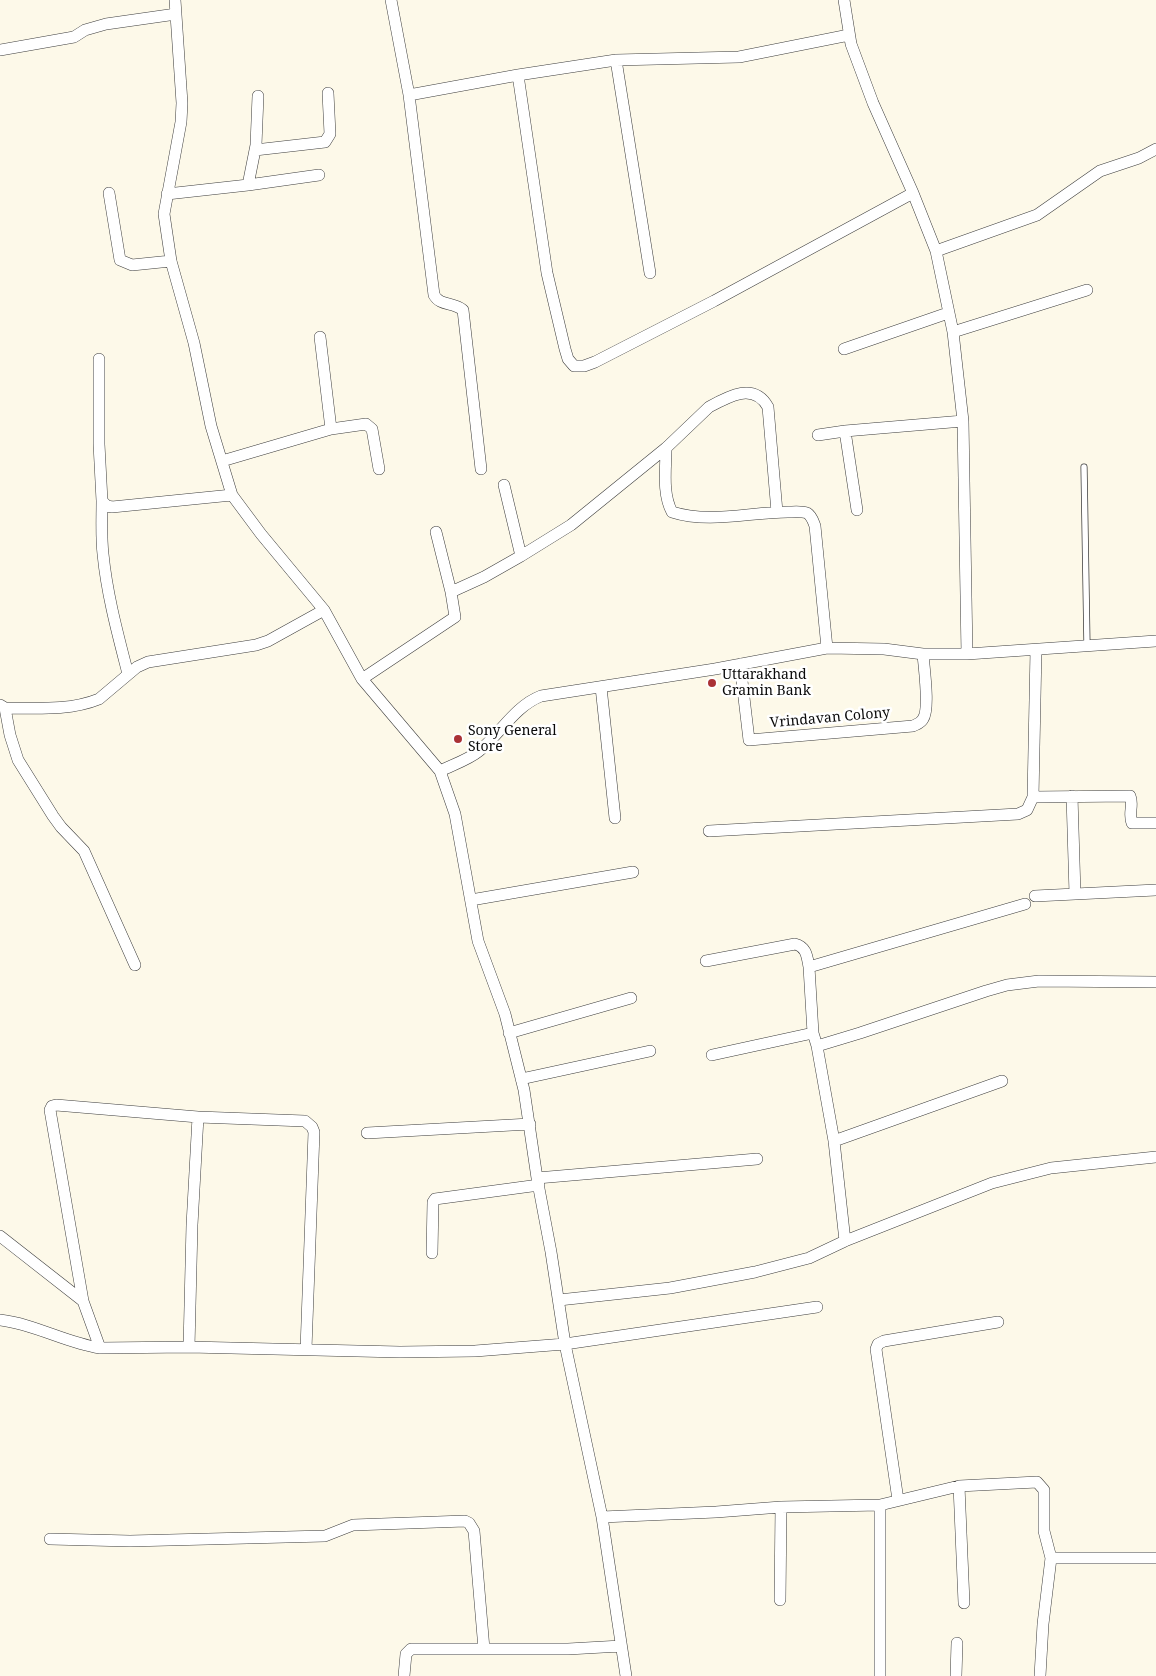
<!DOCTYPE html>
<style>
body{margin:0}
canvas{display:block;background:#fdf9e9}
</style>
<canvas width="1156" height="1676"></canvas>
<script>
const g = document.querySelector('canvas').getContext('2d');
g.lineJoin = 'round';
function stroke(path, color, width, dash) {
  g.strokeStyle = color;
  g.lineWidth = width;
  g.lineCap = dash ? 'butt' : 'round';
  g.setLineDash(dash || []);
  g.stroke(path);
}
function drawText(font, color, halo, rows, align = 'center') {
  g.font = font + ' "Noto Serif",serif';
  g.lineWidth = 5;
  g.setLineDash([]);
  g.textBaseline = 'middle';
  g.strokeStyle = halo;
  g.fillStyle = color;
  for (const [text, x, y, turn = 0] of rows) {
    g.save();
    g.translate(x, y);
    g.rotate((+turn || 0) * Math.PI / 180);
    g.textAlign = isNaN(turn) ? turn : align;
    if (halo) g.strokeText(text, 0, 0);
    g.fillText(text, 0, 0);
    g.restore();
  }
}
const service = new Path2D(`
 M1084,467L1087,645`);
const minor = new Path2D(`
 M175,0L182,103L181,122L164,214L171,261L194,343L211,426L232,495L261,534L324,610L362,679L440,771L455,814L478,941L505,1014L524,1090L537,1178L551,1252L565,1344L602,1517L626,1676
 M391,0L409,95L434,295C440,306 453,302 463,310L481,469
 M0,50L74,37L85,30L106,24L176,14
 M616,60L650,273
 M518,75L547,273L565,349L568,359L574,366H584L595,362L714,301L913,193
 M409,95L518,75L616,60L739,57L849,35
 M255,150L325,142L330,134L328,93
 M248,185L256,145L258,96
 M109,193L120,260L132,265L171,261
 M167,194L248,185L319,175
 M936,251L1037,215L1100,171L1139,158L1156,149
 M953,332L1087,290
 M320,337L331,429
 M844,349L948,313
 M99,359V444L102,501L107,506L112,507L232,495
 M845,431L857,510
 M818,435L845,431L963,421
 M666,448L709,407C729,396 754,382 768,407L777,512
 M222,461L331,429L366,424L372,429L379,469
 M102,501C102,518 101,537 103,554C107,595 118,635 128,674
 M436,532L451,592
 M521,556L571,525L666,448C666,469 662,493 672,512C709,524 750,512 788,512C793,512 802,511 807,513C812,516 813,521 815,526L827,648
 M967,654L1156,641
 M740,664L749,740L913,726C917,724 921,723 923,719C930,709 924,668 923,654
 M362,679L455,617L451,592L484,577L521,556L504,485
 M601,687L615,818
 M0,705L5,708C35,708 70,711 99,699L137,667L148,662L256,645L268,641L324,610
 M5,708L10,735L18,760L53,816L61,827L84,851L135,965
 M440,771C452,765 468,760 479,751C500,734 515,706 541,696L715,669L827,648L884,649L923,654H967L963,421L953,332L936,251L913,193L873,103L851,44L844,0
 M1072,796L1075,894
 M1033,797L1130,796C1134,804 1128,814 1132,823H1156
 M709,831L1018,814L1027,810L1033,797L1036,650
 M1035,896L1156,890
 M471,900L633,872
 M706,961L795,944C807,947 807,957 809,967
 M509,1033L631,998
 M817,1046L860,1033L986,991L1007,985L1039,981L1156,982
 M712,1055L813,1033
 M521,1079L650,1051
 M367,1133L530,1124
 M834,1141L1002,1081
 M537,1178L757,1159
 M0,1236L83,1301L100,1348
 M845,1241L834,1141L817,1046L813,1033L809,967L1025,904
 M432,1253L433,1202L435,1199L539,1185
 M559,1300L670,1288L755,1272L809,1258L845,1241L992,1183L1051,1168L1156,1157
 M83,1301L50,1110L52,1106L56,1105L198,1117
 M0,1320C35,1324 66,1343 100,1348L189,1347L400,1352L475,1351L565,1344L817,1307
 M189,1347L192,1225L198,1117L305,1121L312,1127L314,1132L306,1349
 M959,1486L964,1603
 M898,1500L876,1349L878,1344L884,1341L998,1322
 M880,1505L959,1486L1037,1482L1044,1490V1531L1051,1558
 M602,1517L716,1512L781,1507L880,1505V1676
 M50,1539L130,1541L325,1536L353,1525L465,1521L469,1523L474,1531L484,1649
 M780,1600L781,1507
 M404,1676L406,1654L411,1649H568L621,1646
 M956,1676L957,1643
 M1040,1676L1043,1624L1051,1558H1156`);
stroke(service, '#3d3d3d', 7);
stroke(minor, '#3d3d3d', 12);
stroke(service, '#fff', 5.5);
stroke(minor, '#fff', 11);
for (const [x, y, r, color] of [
 [712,683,5,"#aa3236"],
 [458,739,5,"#aa3236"]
]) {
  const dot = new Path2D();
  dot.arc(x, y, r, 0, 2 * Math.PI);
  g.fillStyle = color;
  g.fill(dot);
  stroke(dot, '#fff', 2);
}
drawText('14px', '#0a0a0a', '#fff', [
 ["Uttarakhand",722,675],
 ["Gramin Bank",722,691],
 ["Sony General",468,731],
 ["Store",468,747]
], 'left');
drawText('14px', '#0a0a0a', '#fff', [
 ["Vrindavan Colony",830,718,-5]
]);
</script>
